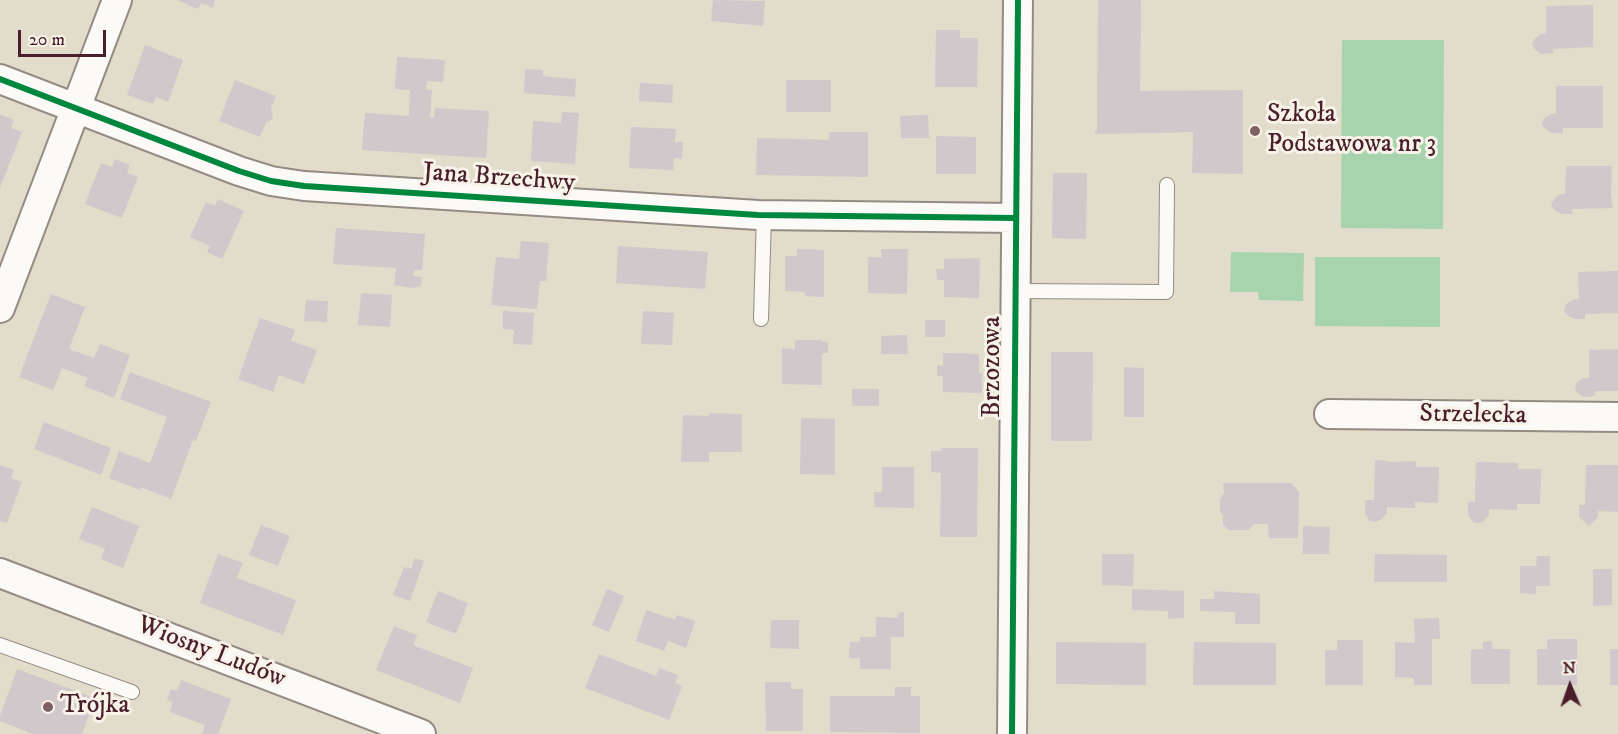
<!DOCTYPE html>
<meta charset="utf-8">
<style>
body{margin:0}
#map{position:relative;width:1618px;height:734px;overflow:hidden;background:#e2dcca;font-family:"IM FELL DW Pica",serif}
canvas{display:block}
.north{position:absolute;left:1540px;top:656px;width:60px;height:60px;-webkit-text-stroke:4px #f7f3e8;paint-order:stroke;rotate:358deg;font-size:16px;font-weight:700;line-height:24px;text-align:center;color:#4a1f2b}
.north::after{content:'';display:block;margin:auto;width:21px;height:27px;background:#4a1f2b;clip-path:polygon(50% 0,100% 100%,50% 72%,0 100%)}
.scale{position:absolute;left:18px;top:30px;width:88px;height:27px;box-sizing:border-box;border:3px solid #4a1f2b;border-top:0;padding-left:8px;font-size:18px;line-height:21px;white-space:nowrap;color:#4a1f2b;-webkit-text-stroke:4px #f7f3e8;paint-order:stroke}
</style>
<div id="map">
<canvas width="1618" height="734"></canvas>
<div class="north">N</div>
<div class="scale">20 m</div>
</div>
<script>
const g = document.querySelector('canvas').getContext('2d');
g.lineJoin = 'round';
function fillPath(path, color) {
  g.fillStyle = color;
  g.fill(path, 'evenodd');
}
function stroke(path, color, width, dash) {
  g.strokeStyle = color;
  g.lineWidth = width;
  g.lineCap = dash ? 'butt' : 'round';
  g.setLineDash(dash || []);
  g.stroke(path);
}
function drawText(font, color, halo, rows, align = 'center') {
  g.font = font + ' "IM FELL DW Pica",serif';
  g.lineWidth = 6;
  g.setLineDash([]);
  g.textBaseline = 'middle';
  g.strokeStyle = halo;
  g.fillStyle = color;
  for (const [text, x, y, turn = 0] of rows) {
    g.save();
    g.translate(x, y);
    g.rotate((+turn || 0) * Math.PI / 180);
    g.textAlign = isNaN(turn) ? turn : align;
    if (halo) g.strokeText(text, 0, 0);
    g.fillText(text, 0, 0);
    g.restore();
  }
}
fillPath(new Path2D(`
 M1342,40H1444L1443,229L1341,228Z
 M1231,252L1304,253L1303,301L1259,300L1258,292H1230Z
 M1315,257H1440V327L1315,326Z`), '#a7d4ac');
fillPath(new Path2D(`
 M177,0H215L213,8L201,3L198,9Z
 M713,0L765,1L763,26L711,21Z
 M1098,0H1141L1140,91L1243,90V174L1192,173L1193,132L1095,134V131H1097Z
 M1593,5V47L1553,49V53L1541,54L1535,50L1532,44L1534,39L1541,34L1546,33V6Z
 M936,30H960V38H978L977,87H935Z
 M145,45L183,60L168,102L156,97L153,104L127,95Z
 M397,57L445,60L443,82L427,81L426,89L432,90L430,117L434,118L435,108L489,111L486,158L362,150L365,113L409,116L410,90L395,89Z
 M525,69L543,70V76L576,79L575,97L524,93Z
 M235,80L276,96L271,109L273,115L271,120L266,123L260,137L219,121Z
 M786,80H831V112H786Z
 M640,83L673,85L672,103L639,101Z
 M1556,86H1603V128H1563V133H1552L1545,129L1542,124L1544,118L1551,114L1556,113Z
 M562,112L579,113L575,164L531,161L533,121L561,123Z
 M0,114L14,120L11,128L22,132L0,188Z
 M928,115L929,138H901L900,116Z
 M631,127L676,129L675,142H683L682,159L674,158L673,170L629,168Z
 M829,132H868V177L756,175L757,138L829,140Z
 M936,136L976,137V174H936Z
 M115,159L130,165L127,173L138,177L122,218L85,204L101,163L112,167Z
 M1566,166H1612L1611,193L1613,208L1572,209L1573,214H1561L1554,210L1551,205L1554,199L1560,194H1565Z
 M1053,173H1087L1086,239L1052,238Z
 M218,199L244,211L222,259L207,252L210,246L190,237L206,202L215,206Z
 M336,228L425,234L422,270H414L413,276L422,277L421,286L412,288L394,285L396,268L333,264Z
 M521,241L549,243L546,281H540L537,309L491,305L496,257L519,259Z
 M618,246L708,252L705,289L616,283Z
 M797,249L824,250V297L805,296V292L785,291V256H797Z
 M881,249H908L907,294L868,293V257L882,258Z
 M980,258L979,298L944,297V280H937L936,269H944V259Z
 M1618,271V313L1585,314V319H1574L1567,315L1564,310L1566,304L1573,300L1579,299L1578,272Z
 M361,293L392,295L390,327L358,325Z
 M51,294L85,307L69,349L94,358L100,344L130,355L114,398L84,386L88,378L62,368L53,390L19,377Z
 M306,300L328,301L327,322L304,321Z
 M503,311L534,313L532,345L513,344L514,330L503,329Z
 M643,311L674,313L672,345L641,344Z
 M260,318L295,330L291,341L317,350L304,384L279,375L273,392L238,379Z
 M925,320H945V337H925Z
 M907,335L908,354H881V336Z
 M795,340H822V342H828V353H822V385L782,384V348L795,349Z
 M1618,349V391H1595V396L1584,397L1577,393L1575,387L1577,382L1584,378H1589V350Z
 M1051,352H1093L1092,441H1051Z
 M943,353L979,354V373H982V393L943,392V376H937V365L943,366Z
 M1124,367L1144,368V417H1124Z
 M130,372L211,402L196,441L193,440L171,499L141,487L140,490L109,478L119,451L150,463L167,417L120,399Z
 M852,389H879V406H852Z
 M710,413L742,414V452H709V462H681L683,415L709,416Z
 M801,418L835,419V475L800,474Z
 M44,422L111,448L101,475L34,449Z
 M941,448H978L977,537H940L941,473L931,472V451H941Z
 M1375,460L1390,461V462L1416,461V467H1439L1438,503L1415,502V508L1387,507V513L1382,519L1376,522L1369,520L1365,513V500H1374Z
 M1476,462L1518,463V469H1541L1540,504H1517V510L1489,509V515L1484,521L1478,523L1473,522L1468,515V502H1475Z
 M0,465L14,470L11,478L22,482L7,523L0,521Z
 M1586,465H1618V512L1598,511V517L1589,526L1579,517V505H1585Z
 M882,467H914V508L874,507V492H882Z
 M1223,483H1291L1299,492L1298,538H1269L1268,524H1254L1249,530H1229L1223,524V515L1220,512V499L1224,493Z
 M92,507L139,526L123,568L101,559L105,549L79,539Z
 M261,525L290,536L278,566L249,555Z
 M1303,526L1330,527L1329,554H1303Z
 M218,554L243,563L237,578L296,600L283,635L200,603Z
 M1102,554H1134L1133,586L1102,585Z
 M1375,554L1447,555V582H1374Z
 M1537,556H1550V586H1536V594L1520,593V566H1536Z
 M415,558L424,561L410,601L393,595L404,567L411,569Z
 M1593,569H1612V605L1593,606Z
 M607,589L624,596L609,632L592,625Z
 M1132,589L1184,591V618L1168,619V611L1132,610Z
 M438,591L468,603L456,634L426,622Z
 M1214,591L1260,594V624H1235V612L1200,611V599H1214Z
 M646,610L675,620L677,615L695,621L686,648L668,641L664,651L636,641Z
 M904,612V637H891V669H860V658H849L850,642H860V637H876V617L898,618V613Z
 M1439,618L1440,639H1432V685H1414V678L1395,677V642L1415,643L1414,619Z
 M771,620H799V649L770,648Z
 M394,626L417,635L413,645L473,668L460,703L376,670Z
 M1547,639H1577V685H1537V649H1547Z
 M1337,640H1363V685H1325V650H1337Z
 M1492,641V649H1510V684H1471V650L1483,649V642Z
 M1056,642L1146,643V685L1056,684Z
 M1194,642L1276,643V685H1193Z
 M1610,649H1618V685H1610Z
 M599,654L656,676L659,668L678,675L675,683L682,686L669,720L585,688Z
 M17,669L95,698L82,734H33L0,721V716Z
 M181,680L231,699L218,734H202L205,725L170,712L173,702L167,700L171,689L177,691Z
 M765,682H791V689H803V731H766Z
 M895,687H911V696H920V733L830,732V696H895Z`), '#d0c8cb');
const lane = new Path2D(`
 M1014,291L1166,292L1167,185
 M761,319L764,214
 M0,645L132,692`);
const street = new Path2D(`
 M0,79L239,171L271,181L304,186L758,215L1015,218
 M0,308L117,0
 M1329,414L1618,417
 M0,573L421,734
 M1012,734L1018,0`);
stroke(lane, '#958b84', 16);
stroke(street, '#958b84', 32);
stroke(lane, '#fbfaf7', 14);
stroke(street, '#fbfaf7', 28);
stroke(new Path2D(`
 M0,79L239,171L271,181L304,186L758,215L1015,218
 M1012,734L1018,0`), '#00873e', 6);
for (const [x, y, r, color] of [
 [1255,131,6,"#7f6163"],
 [48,707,6,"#7f6163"]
]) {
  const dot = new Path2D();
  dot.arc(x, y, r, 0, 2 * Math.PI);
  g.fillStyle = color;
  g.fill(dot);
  stroke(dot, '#f7f3e8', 2);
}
drawText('26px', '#4a1f2b', '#f7f3e8', [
 ["Szkoła",1267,116],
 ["Podstawowa nr 3",1267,146],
 ["Trójka",60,707]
], 'left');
drawText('26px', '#4a1f2b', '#f7f3e8', [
 ["Jana Brzechwy",499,179,4],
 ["Brzozowa",994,367,-90],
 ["Strzelecka",1473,416,1],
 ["Wiosny Ludów",211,653,21]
]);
</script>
